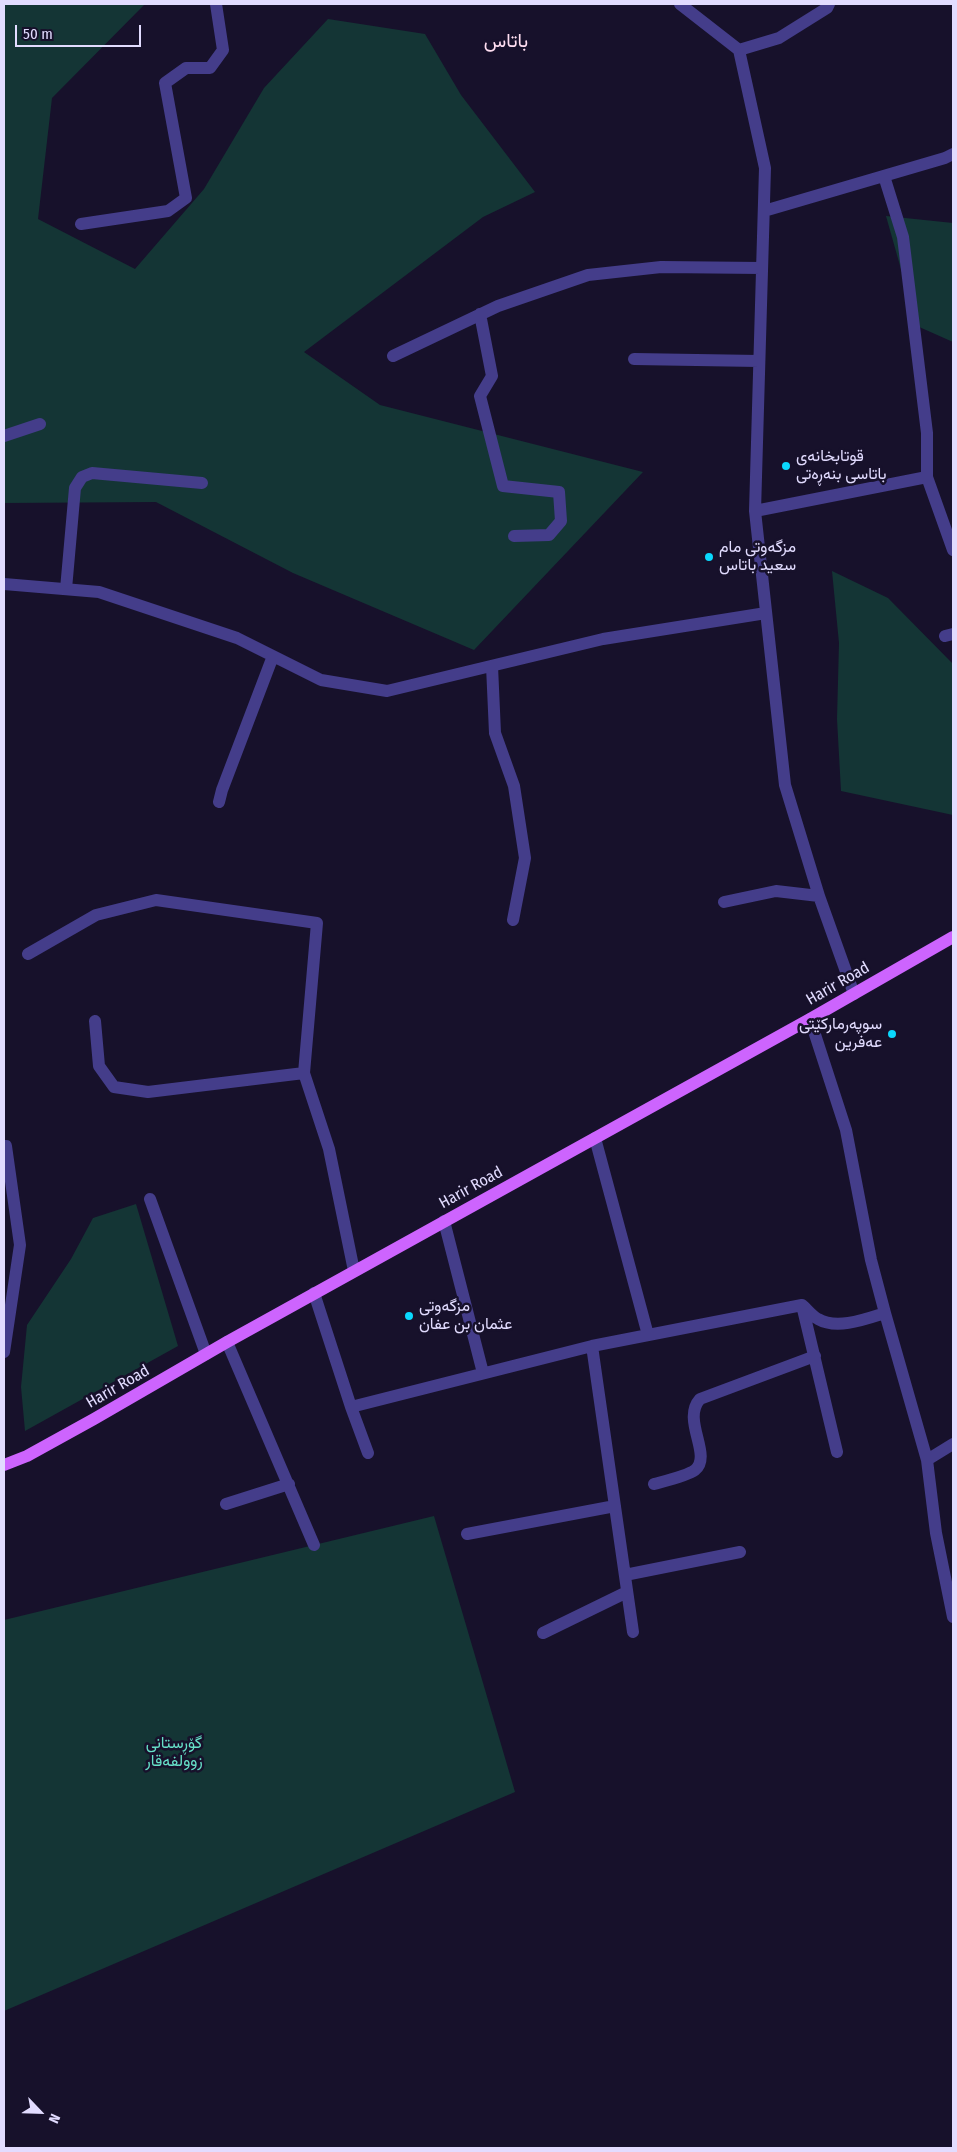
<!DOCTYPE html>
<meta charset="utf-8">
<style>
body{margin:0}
#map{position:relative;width:957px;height:2152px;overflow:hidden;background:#17112b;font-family:"Fira Sans Condensed",sans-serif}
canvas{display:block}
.frame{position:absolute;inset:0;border:5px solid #e2dcff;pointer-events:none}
.north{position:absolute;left:15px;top:2087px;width:50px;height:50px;-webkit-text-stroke:4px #17112b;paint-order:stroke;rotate:114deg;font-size:14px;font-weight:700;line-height:20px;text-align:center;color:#e2dcff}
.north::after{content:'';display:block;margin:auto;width:18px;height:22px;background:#e2dcff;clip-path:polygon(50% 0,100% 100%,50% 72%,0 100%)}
.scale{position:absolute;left:15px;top:25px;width:126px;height:22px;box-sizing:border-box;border:2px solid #e2dcff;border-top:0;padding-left:6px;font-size:15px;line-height:18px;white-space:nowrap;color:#e2dcff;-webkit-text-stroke:4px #17112b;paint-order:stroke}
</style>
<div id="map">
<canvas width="957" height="2152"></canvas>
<div class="frame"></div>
<div class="north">N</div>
<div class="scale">50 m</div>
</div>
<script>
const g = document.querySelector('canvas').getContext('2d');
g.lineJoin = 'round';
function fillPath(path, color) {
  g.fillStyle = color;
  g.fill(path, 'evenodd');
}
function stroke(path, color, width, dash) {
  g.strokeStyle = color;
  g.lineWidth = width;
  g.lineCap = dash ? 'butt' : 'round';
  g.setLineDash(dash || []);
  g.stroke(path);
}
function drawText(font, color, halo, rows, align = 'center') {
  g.font = font + ' "Fira Sans Condensed",Vazirmatn,sans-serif';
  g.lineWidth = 5;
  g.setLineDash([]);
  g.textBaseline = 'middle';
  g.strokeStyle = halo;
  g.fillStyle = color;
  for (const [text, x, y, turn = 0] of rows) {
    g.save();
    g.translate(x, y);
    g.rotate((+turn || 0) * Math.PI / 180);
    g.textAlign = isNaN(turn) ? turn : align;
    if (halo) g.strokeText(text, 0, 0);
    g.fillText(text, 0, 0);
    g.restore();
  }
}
fillPath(new Path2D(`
 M4,4H145L52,98L38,219L135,269L204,189L264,88L328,19L425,34L461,95L535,192L483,217L304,352L380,405L643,472L474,650L293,573L156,502L4,503Z
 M886,216L953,223V342L917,326Z
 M832,571L888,598L953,664V815L841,791L837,719L839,643Z
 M136,1204L178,1346L25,1431L21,1387L27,1325L71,1259L93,1218Z
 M434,1516L515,1792L4,2011V1620Z`), '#143535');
stroke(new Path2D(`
 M680,4L739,50L765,168L755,511L785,785L819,896L854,994
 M739,50L779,38L827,8L829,4
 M764,211L945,158L953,154
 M81,224L168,211L186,198L165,83L186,68H210L223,50L216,4
 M480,314L492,376L480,396L503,486L559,492L561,521L549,535L514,536
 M393,356L498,306L588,275L661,267L762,268
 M634,359L759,361
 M4,436L40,424
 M927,477L953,550
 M755,511L927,477V433L903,237L884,176
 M4,584L99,592L237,638L321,680L387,691L603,639L766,613
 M66,589L75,488L82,477L92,473L202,483
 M945,636L953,634
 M492,666L495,733L514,786L525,858L513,920
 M219,802L222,790L273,656
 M724,902L776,891L819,896
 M28,954L96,915L156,900L317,923L304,1073
 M810,1019L846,1130L871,1260L885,1313L927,1460L936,1533L953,1617
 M95,1021L99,1066L114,1087L148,1092L304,1073L329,1149L353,1266L358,1269
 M595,1138L648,1335
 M4,1146H6L20,1245L4,1352
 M150,1199L206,1354
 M444,1221L483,1373
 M314,1293L351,1407L368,1453
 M802,1305L837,1452
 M802,1305C807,1309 812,1316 818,1319C837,1330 866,1319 885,1313
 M227,1342L314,1545
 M592,1346L633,1632
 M351,1407L592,1346L802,1305
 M927,1460L953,1444
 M654,1484C665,1481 687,1476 695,1470C713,1455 681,1420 700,1399L815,1356
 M226,1504L289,1484
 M467,1534L615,1506
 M625,1575L740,1552
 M543,1633L627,1592`), '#443d8a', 12);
stroke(new Path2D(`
 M4,1465L27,1456L94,1419L227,1342L810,1019L953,937`), '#cd64fe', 12);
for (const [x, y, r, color] of [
 [786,466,5,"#0ad8fd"],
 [709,557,5,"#0ad8fd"],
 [892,1034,5,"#0ad8fd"],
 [409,1316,5,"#0ad8fd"]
]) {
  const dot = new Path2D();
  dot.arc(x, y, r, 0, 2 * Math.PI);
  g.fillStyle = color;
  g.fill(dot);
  stroke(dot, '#17112b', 2);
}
drawText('16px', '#e2dcff', '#17112b', [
 ["قوتابخانەی",796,457],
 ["باتاسی بنەڕەتی",796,475],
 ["مزگەوتی مام",719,548],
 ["سعید باتاس",719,566],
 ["سوپەرمارکێتی",882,1025,"right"],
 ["عەفرین",882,1043,"right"],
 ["مزگەوتی",419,1307],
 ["عثمان بن عفان",419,1325]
], 'left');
drawText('16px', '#e2dcff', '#17112b', [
 ["Harir Road",838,984,-30],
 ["Harir Road",471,1188,-29],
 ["Harir Road",118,1387,-30]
]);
drawText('16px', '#66e0c8', '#17112b', [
 ["گۆڕستانی",174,1744],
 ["زوولفەقار",174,1762]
]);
drawText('19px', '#ffdef1', '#17112b', [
 ["باتاس",506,42]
]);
</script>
